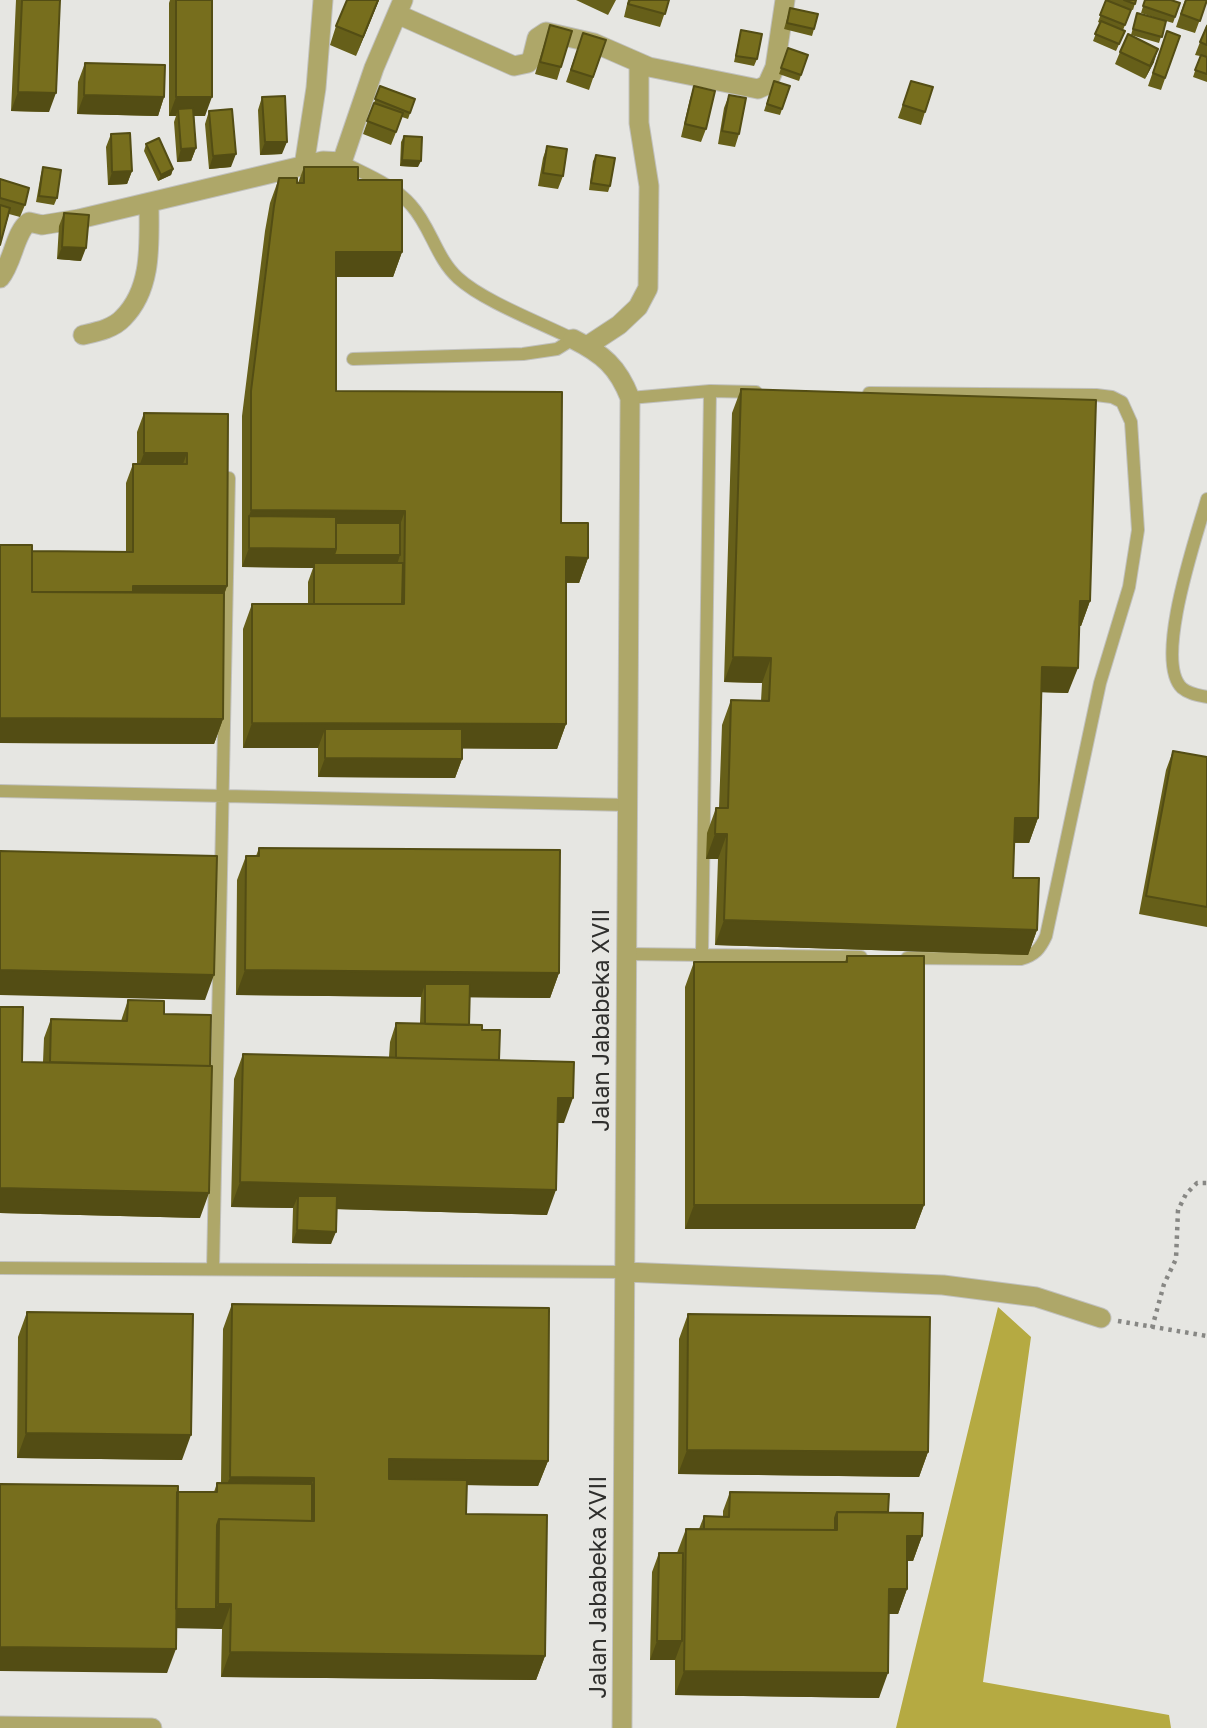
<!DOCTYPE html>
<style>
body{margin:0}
canvas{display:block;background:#e6e6e2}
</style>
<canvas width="1207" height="1728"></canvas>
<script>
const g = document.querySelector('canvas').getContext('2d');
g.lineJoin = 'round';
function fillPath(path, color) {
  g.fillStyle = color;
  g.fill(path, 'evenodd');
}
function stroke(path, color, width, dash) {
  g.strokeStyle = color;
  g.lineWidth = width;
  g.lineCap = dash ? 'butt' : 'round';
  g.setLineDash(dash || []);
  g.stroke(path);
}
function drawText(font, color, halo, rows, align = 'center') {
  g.font = font + ' "Golos Text",sans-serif';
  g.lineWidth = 7;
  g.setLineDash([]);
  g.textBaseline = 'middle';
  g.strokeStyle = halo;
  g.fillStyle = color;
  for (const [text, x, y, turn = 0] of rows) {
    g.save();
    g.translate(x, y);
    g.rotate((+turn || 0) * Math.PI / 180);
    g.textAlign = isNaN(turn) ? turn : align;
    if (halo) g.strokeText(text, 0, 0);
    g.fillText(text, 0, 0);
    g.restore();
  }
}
fillPath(new Path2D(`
 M998,1307L1031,1337L983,1682L1169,1715L1171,1728H896Z`), '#b5aa42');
const service = new Path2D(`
 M342,162C365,174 394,185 411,205C431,227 436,258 458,278C483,301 541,323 573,339
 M353,359L523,354L557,349L573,339
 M869,393L1096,395L1112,397L1122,402L1131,422L1138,530L1129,587L1100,683L1046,936C1040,949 1035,955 1021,959L907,958
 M630,398L710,391L756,392
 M1207,499C1197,535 1153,661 1182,688C1189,694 1198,695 1207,697
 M0,791L628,805
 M627,954L861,957
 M702,954L710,391
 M0,1268L625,1272
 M213,1269L229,478`);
const minor = new Path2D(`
 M397,14L514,66L528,63L532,58L537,38L546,32L594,43L649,67L758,89L767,85L775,67L785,0
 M304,166L316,88L323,0
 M0,278C13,263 15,231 29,222L42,225L79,219L323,161L342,162L374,68L403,0
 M83,335C96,332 113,329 123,318C153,288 149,242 149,203
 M573,339C603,354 618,367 630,398L622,1728
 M587,346L619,325L638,307L648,288L649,186L639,123V63
 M625,1272L943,1285L1036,1297L1101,1318
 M0,1726L152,1728`);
stroke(service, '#c1c1be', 14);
stroke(minor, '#c1c1be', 21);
stroke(new Path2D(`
 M1118,1321L1207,1336
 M1152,1328L1164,1284L1176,1259L1178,1210L1186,1194L1197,1183H1207`), '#878784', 4.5, [3.5, 5]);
stroke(service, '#aea769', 12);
stroke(minor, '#aea769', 19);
fillPath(new Path2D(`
 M16,0H60L49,112L11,111Z
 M170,0H212L205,116H194L196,148L191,161L177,162L174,122L176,116H169V3Z
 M379,0L356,56L330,45L336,26Z
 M576,0H616L608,15Z
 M628,0H669L660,27L624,17Z
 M1106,0H1136L1133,10L1126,8L1131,10L1123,30L1125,31L1116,51L1093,41L1100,23L1098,22Z
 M1145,0L1180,3L1173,23L1166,21L1159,43L1131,35L1137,13L1159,19L1141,13Z
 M1185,0H1207L1195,33L1176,27Z
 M790,8L814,29L812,36L784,29Z
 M1207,24V82L1193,77L1200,56L1195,55Z
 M550,25L561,67L557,80L535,74Z
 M741,30L757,59L754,66L734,62Z
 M1167,31L1180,36L1161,90L1148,86Z
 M583,33L606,40L589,90L566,82Z
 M788,48L808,55L799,81L779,74Z
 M1120,52L1154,62L1145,79L1115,64Z
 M85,63L164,97L158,116L77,114L78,82Z
 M774,81L790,86L780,115L764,111Z
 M911,81L925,112L921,125L898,118Z
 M380,86L415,99L408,119L402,117L391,145L363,134Z
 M694,86L706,129L701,142L681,137L690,99Z
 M729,95L739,134L735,147L718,144L724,108Z
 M262,97L282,154L260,155L258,110Z
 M209,111L231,167L209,169L205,124Z
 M111,134L132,171L127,184L108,185L106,147Z
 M404,136L418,167L400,166L401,142Z
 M146,144L173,169L171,175L158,181L144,151Z
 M547,146L563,176L558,189L538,186L543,158Z
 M596,155L610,186L608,192L589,190L593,161Z
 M43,167L57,198L54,205L36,202L41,174Z
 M304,167L358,180L402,252L393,277H336V391L561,523L588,558L579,583H566V724L557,749L462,748V759L455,778L318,777V748H243V629L252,604H308V582L313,568L242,567V416L265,231L270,203L279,178L298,183Z
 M0,179L25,205L20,217L9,214L0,245Z
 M64,213L81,261L57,259L59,226Z
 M741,389L1090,601L1081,626H1079L1068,693L1042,692L1038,818L1029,843H1014L1013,878L1037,930L1028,955L715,945L718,859H706L707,833L716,808H719L722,725L731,700L761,701L762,683L724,682L732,413Z
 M144,413L228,414L227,586L224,595L223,719L214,744L0,743V545L32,551L126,552V483L133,464H137V432Z
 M1173,751L1207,757V927L1139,914L1166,770Z
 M259,848L559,973L550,998L469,997V1025L482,1030L499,1060L564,1123H558L547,1215L336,1209L331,1244L292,1243L293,1208L231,1207L234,1079L243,1054L389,1057L390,1042L396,1023H420L421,997L236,995L237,880L246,856H256Z
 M847,956L924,1205L915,1229H685V987L694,962H845Z
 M128,1000L164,1014L200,1218L0,1213V1007L22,1062H43L44,1038L51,1019L121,1021Z
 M232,1304L548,1461L538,1486L467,1485L466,1514L545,1656L536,1680L221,1677L222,1629L209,1628H176L167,1673L177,1492H214L217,1483H221L223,1329Z
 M27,1312L182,1460L17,1458L18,1337Z
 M688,1314L928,1452L919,1477L678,1474L679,1339Z
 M730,1492L888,1512L922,1536L913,1561H907V1589L898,1614H889L879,1698L675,1695V1660H650L652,1572L659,1553H677L686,1529H699L704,1516H723V1511Z`), '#665f19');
fillPath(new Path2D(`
 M378,0H379L356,56L363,37Z
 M1158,49L1154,62L1145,79L1150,66Z
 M18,92L56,93L49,112L11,111Z
 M84,95L164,97L158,116L77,114Z
 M176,97H212L205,116H179L178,109L176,116H169Z
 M265,142H287L282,154L260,155Z
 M196,148L191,161L177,162L181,149Z
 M236,154L231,167L209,169L213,156Z
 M402,160L421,161L418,167L400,166Z
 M173,169L171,175L158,181L161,175Z
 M132,171L127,184L108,185L112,172Z
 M62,247L86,248L81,261L57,259Z
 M336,252H402L393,277H327Z
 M144,453H187L180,472H137Z
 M251,510L405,511L396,536L249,516Z
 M249,548L336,549L400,555L396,568L314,563L313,568L242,567Z
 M566,557L588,558L579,583L557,582Z
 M133,586H227L220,605L126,617Z
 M1080,601H1090L1081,626H1071Z
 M733,657L771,658L762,683L724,682Z
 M1042,667L1078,668L1068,693L1033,692Z
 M0,718L223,719L214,744L0,743Z
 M252,723L566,724L557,749L325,748V729L318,748H243Z
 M325,758L462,759L455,778L318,777Z
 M1015,818H1038L1029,843L1006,842Z
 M715,834H727L718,859H706Z
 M724,920L1037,930L1028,955L715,945Z
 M0,970L214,975L205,1000L0,995Z
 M245,970L559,973L550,998L425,997V984L421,997L236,995Z
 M558,1098H573L564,1123H549Z
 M240,1182L556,1190L547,1215L298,1208V1196L293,1208L231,1207Z
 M0,1188L209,1193L200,1218L0,1213Z
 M694,1205H924L915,1229H685Z
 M297,1230L336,1232L331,1244L292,1243Z
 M26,1433L191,1435L182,1460L17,1458Z
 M687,1450L928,1452L919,1477L678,1474Z
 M389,1459L548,1461L538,1486L380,1484Z
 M230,1477L314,1478L305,1503L220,1502Z
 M907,1536H922L913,1561H898Z
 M889,1589H907L898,1614H880Z
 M218,1604H231L222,1629L167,1628L174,1609H216Z
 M657,1641H682L675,1660H650Z
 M0,1647L176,1649L167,1673L0,1671Z
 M230,1652L545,1656L536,1680L221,1677Z
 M684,1671L888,1673L879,1698L675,1695Z`), '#534d14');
const building = new Path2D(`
 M22,0H60L56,93L18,92Z
 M176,0H212V97H176Z
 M347,0H378L363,37L336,26Z
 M630,0H669L665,14L628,4Z
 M1106,0L1131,10L1125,25L1100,15Z
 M1124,0H1136L1135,4Z
 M1145,0H1171L1180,3L1175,17L1143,6Z
 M1186,0H1207L1200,21L1181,14Z
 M790,8L818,14L814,29L787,23Z
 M1137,13L1166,21L1162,37L1133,29Z
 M1101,21L1125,31L1119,44L1095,34Z
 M550,25L572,31L561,67L540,62Z
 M1207,26V45L1200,42Z
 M741,30L762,34L757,59L736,56Z
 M1167,31L1180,36L1165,78L1153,73Z
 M583,33L606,40L593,77L571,70Z
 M1128,34L1158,49L1150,66L1120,52Z
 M788,48L808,55L801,75L781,68Z
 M1201,55L1207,57V74L1195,70Z
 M85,63L165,65L164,97L84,95Z
 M774,81L790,86L782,109L767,104Z
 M911,81L933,87L925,112L903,105Z
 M380,86L415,99L410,113L375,99Z
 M694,86L715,91L706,129L685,124Z
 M729,95L746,98L739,134L722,131Z
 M285,96L287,142H265L262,97Z
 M374,103L403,113L396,132L367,121Z
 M193,108L196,148L181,149L178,109Z
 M232,109L236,154L213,156L209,111Z
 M130,133L132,171L112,172L111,134Z
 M404,136L422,137L421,161L402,160Z
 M159,138L173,169L161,175L146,144Z
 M547,146L567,149L563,176L543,173Z
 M596,155L615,158L610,186L591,183Z
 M43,167L61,170L57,198L39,196Z
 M304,167H358V180H402V252H336V391L562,392L561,523H588V558L566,557V724L252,723V604H404L405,511L251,510V391L274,206L279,178H297V183H304Z
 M0,179L29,188L25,205L0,198Z
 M0,205L10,208L0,245Z
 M64,213L89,215L86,248L62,247Z
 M741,389L1096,400L1090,601H1080L1078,668L1042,667L1038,818H1015L1013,878H1039L1037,930L724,920L727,834H715L716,808H728L731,700L769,701L771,658L733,657Z
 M144,413L228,414L227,586H133V592H32V551L133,552V464H187V453H144Z
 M249,516L336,517V549L249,548Z
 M336,523H400V555H334L336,549Z
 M0,545H32V592L224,593L223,719L0,718Z
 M314,563H403L402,604H314Z
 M325,729H462V759L325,758Z
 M1173,751L1207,757V907L1146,896Z
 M259,848L560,850L559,973L245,970L246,856H259Z
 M0,851L217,856L214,975L0,970Z
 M847,956H924V1205H694V962H847Z
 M425,984H470L469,1025L425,1024Z
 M128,1000L164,1001V1014L211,1015L210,1066L50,1062L51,1019L127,1021Z
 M0,1007H23L22,1062L212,1066L209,1193L0,1188Z
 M396,1023L482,1025V1030H500L499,1060L396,1058Z
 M243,1054L574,1062L573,1098H558L556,1190L240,1182Z
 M298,1196H337L336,1232L297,1230Z
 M232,1304L549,1308L548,1461L389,1459V1479L467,1480L466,1514L547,1515L545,1656L230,1652L231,1604H218L219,1519L314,1521V1478L230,1477Z
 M27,1312L193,1314L191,1435L26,1433Z
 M688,1314L930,1317L928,1452L687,1450Z
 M217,1483L312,1484V1521L219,1519L217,1525L216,1609H176L177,1492H217Z
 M0,1484L178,1486L176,1649L0,1647Z
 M730,1492L889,1494L888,1512H837L835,1518V1530L704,1529V1516L729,1517Z
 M837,1512L923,1513L922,1536H907V1589H889L888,1673L684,1671L686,1529L837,1530Z
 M659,1553H683L682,1641H657Z`);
fillPath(building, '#776e1d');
stroke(building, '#534d14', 2);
drawText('23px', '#2f2f2d', '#e6e6e2', [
 ["Jalan Jababeka XVII",602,1020,-90],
 ["Jalan Jababeka XVII",599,1587,-90]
]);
</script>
